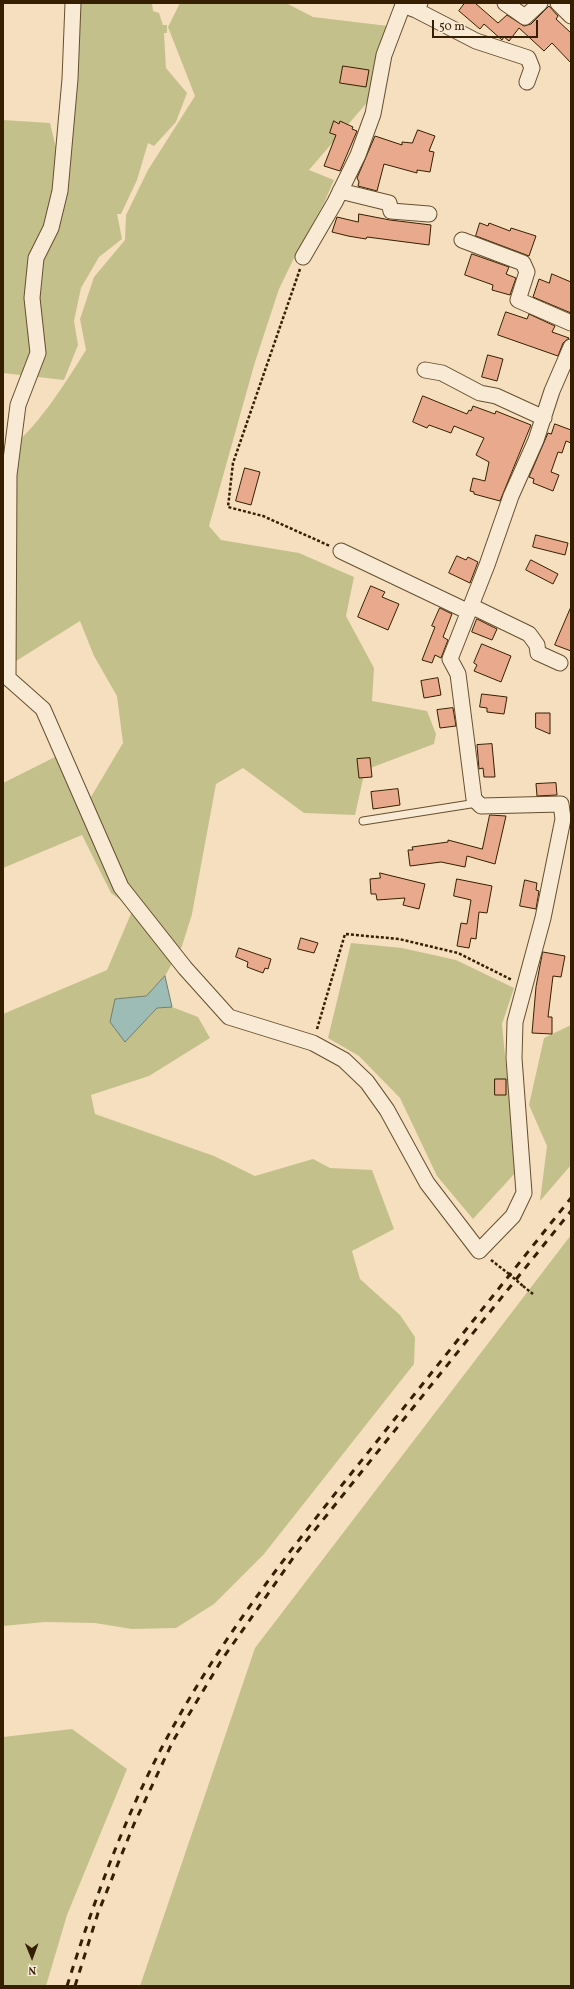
<!DOCTYPE html>
<style>
body{margin:0}
#map{position:relative;width:574px;height:1989px;overflow:hidden;background:#f6dfbe;font-family:Vollkorn,serif}
canvas{display:block}
.frame{position:absolute;inset:0;border:4px solid #351f00;pointer-events:none}
.north{position:absolute;left:12px;top:1937px;width:40px;height:40px;-webkit-text-stroke:3px #f9ead5;paint-order:stroke;rotate:179deg;font-size:11px;font-weight:700;line-height:16px;text-align:center;color:#351f00}
.north::after{content:'';display:block;margin:auto;width:14px;height:18px;background:#351f00;clip-path:polygon(50% 0,100% 100%,50% 72%,0 100%)}
.scale{position:absolute;left:432px;top:20px;width:106px;height:18px;box-sizing:border-box;border:2px solid #351f00;border-top:0;padding-left:5px;font-size:12px;line-height:14px;white-space:nowrap;color:#351f00;-webkit-text-stroke:3px #f9ead5;paint-order:stroke}
</style>
<div id="map">
<canvas width="574" height="1989"></canvas>
<div class="frame"></div>
<div class="north">N</div>
<div class="scale">50 m</div>
</div>
<script>
const g = document.querySelector('canvas').getContext('2d');
g.lineJoin = 'round';
function fillPath(path, color) {
  g.fillStyle = color;
  g.fill(path, 'evenodd');
}
function stroke(path, color, width, dash) {
  g.strokeStyle = color;
  g.lineWidth = width;
  g.lineCap = dash ? 'butt' : 'round';
  g.setLineDash(dash || []);
  g.stroke(path);
}
fillPath(new Path2D(`
 M74,3H152L153,11L159,13L163,25H167V33H164L166,68L187,93L176,122L154,146L148,143L137,180L121,214H117L122,239L99,257L81,288L74,321L78,345L64,380L3,373V120L50,123L63,177Z
 M180,3H286L313,17L388,26L383,84L309,170L334,180L324,203L294,258L279,289L255,362L209,526L221,540L299,553L354,577L346,616L374,668L372,701L427,711L436,734L434,744L365,770L355,815L304,813L243,768L216,784L192,914L182,946L165,976L146,996L116,999L148,1018L157,1008L172,1007L198,1017L210,1038L149,1076L91,1095L95,1114L214,1156L255,1176L313,1159L330,1168L372,1170L394,1229L352,1251L360,1279L400,1315L415,1337L414,1364L264,1554L214,1604L176,1628L132,1629L95,1623L45,1622L3,1626V1014L107,970L133,909L111,893L82,835L3,868V783L55,757L91,797L123,743L117,696L94,656L80,621L16,661L3,687V455C38,427 63,387 86,350L80,319L94,277L125,240L126,215L148,170L195,96L168,27Z
 M351,943L402,948L456,960L514,988L502,1024L516,1172L473,1219L437,1176L400,1098L359,1056L328,1038Z
 M571,1025V1165L540,1201L547,1146L529,1105L544,1038Z
 M571,1235V1986H140L255,1648Z
 M72,1729L127,1769L67,1915L46,1986H3V1737Z`), '#c4c08c');
const water = new Path2D(`
 M165,976L172,1007L157,1008L125,1042L110,1022L115,999L146,996Z`);
fillPath(water, '#9dbcb5');
stroke(water, '#737d6d', 1);
const building = new Path2D(`
 M465,3H475L498,23L507,15L524,26L531,24L549,6L558,16L556,19L571,33V63L552,43L544,51L519,28L509,41L504,37L502,40L484,24L480,29L459,11Z
 M343,66L369,70L366,87L340,83Z
 M334,121L339,124L340,121L353,127L352,129L357,131L340,171L324,166L336,135L330,133Z
 M418,130L435,136L429,151L434,152L430,172L417,170V173L384,164L377,191L358,186L359,182L357,178L375,136L402,145V142L412,143Z
 M359,214L390,220L431,225L429,245L367,237L366,239L348,236L332,232L337,217L358,222Z
 M480,223L488,226L489,223L510,231L511,228L536,236L529,256L476,236Z
 M472,254L509,267L506,274L516,278L510,295L492,290L493,285L465,275Z
 M552,274L571,282V313L533,297L539,279L549,283Z
 M506,312L527,319L529,314L555,326L552,332L569,338L563,343L558,356L498,335Z
 M488,355L503,359L497,381L482,377Z
 M423,396L467,414L469,410L471,411L473,406L495,414L496,411L531,425L500,501L474,494V492L470,491L473,478L485,481L489,462L476,455L484,438L454,426L451,433L429,425L427,428L413,422Z
 M555,424L571,430V443L566,441L562,453L558,452L551,472L559,475L553,491L533,483L534,479L529,477L548,433L551,434Z
 M245,468L260,472L251,505L236,501Z
 M536,535L568,543L565,555L533,547Z
 M457,556L466,560L468,557L478,562L470,583L449,573Z
 M531,560L558,574L553,584L526,570Z
 M371,586L385,592L382,597L399,604L388,630L358,617Z
 M571,607V651L555,645Z
 M440,608L452,614L443,637L448,640L441,658L435,655L432,663L422,660L435,627L432,626Z
 M477,619L497,629L492,640L472,632Z
 M482,644L511,656L501,682L474,671L477,665L474,663Z
 M438,678L441,695L424,698L421,681Z
 M482,694L507,697L504,714L487,712V708L480,707Z
 M453,708L456,726L440,728L437,710Z
 M536,713H550V734L536,728Z
 M492,744L495,777H484L483,768L479,769L477,745Z
 M370,758L372,777L359,778L357,759Z
 M556,783L557,795L537,796L536,784Z
 M398,789L400,805L373,809L371,792Z
 M490,815L506,816L495,864L467,856L465,867L441,862L410,866L408,850H413L412,847L448,842V840L482,849Z
 M380,873L425,884L419,909L403,905L405,898L377,900L376,894H371L370,879L380,878Z
 M457,879L492,886L487,913L479,912L476,939L471,938L469,948L457,946L461,923L467,924L471,900L454,896Z
 M525,880L537,883L536,890L539,891L536,909L520,906Z
 M301,938L318,943L314,953L298,949Z
 M239,948L271,959L268,969L265,968L263,973L247,967L248,962L236,957Z
 M543,952L565,956L561,977L553,976L548,1017H552V1034L532,1033L536,987Z
 M495,1079H506V1095H495Z`);
fillPath(building, '#e8a98c');
stroke(building, '#351f00', 1);
const service = new Path2D(`
 M363,821L477,803`);
const minor = new Path2D(`
 M73,3L70,79L60,191L51,228L36,258L32,298L38,353L18,405L9,475L8,678L43,709L121,887L185,968L229,1017L313,1043L344,1060L367,1082L387,1110L427,1183L479,1251L513,1216L524,1193L514,1058L515,1022L543,918L563,819L561,804L481,806L474,799L458,674L450,659L487,565L511,496L536,440L552,391L571,347
 M420,3L416,10L476,41L528,58L532,68L527,82
 M505,3L525,17L540,3
 M558,3L571,16
 M340,191L389,203L391,211L429,214
 M462,240L523,263L527,272L518,300L571,323
 M303,257L335,202L358,155L373,114L384,55L403,5L416,10
 M425,370L442,373L480,393L496,396L544,418
 M341,551L469,612
 M471,606L529,634L537,645L538,653L560,663`);
stroke(service, '#654f30', 9);
stroke(minor, '#654f30', 17);
stroke(new Path2D(`
 M300,269L233,463L228,507L263,516L330,546
 M317,1029L345,934L399,939L458,953L512,980
 M491,1260L509,1274
 M523,1286L533,1294`), '#351f00', 2.5, [3, 2]);
stroke(service, '#f9ead5', 7);
stroke(minor, '#f9ead5', 15);
stroke(new Path2D(`
 M67,1986C94,1901 125,1815 168,1736C224,1633 297,1541 370,1450C437,1366 504,1282 571,1198
 M75,1986L98,1913L134,1824L173,1741L221,1661L298,1551L571,1211`), '#351f00', 3, [7, 7]);
stroke(new Path2D(`
 M509,1274L523,1286`), '#351f00', 2.5, [3, 2]);
</script>
